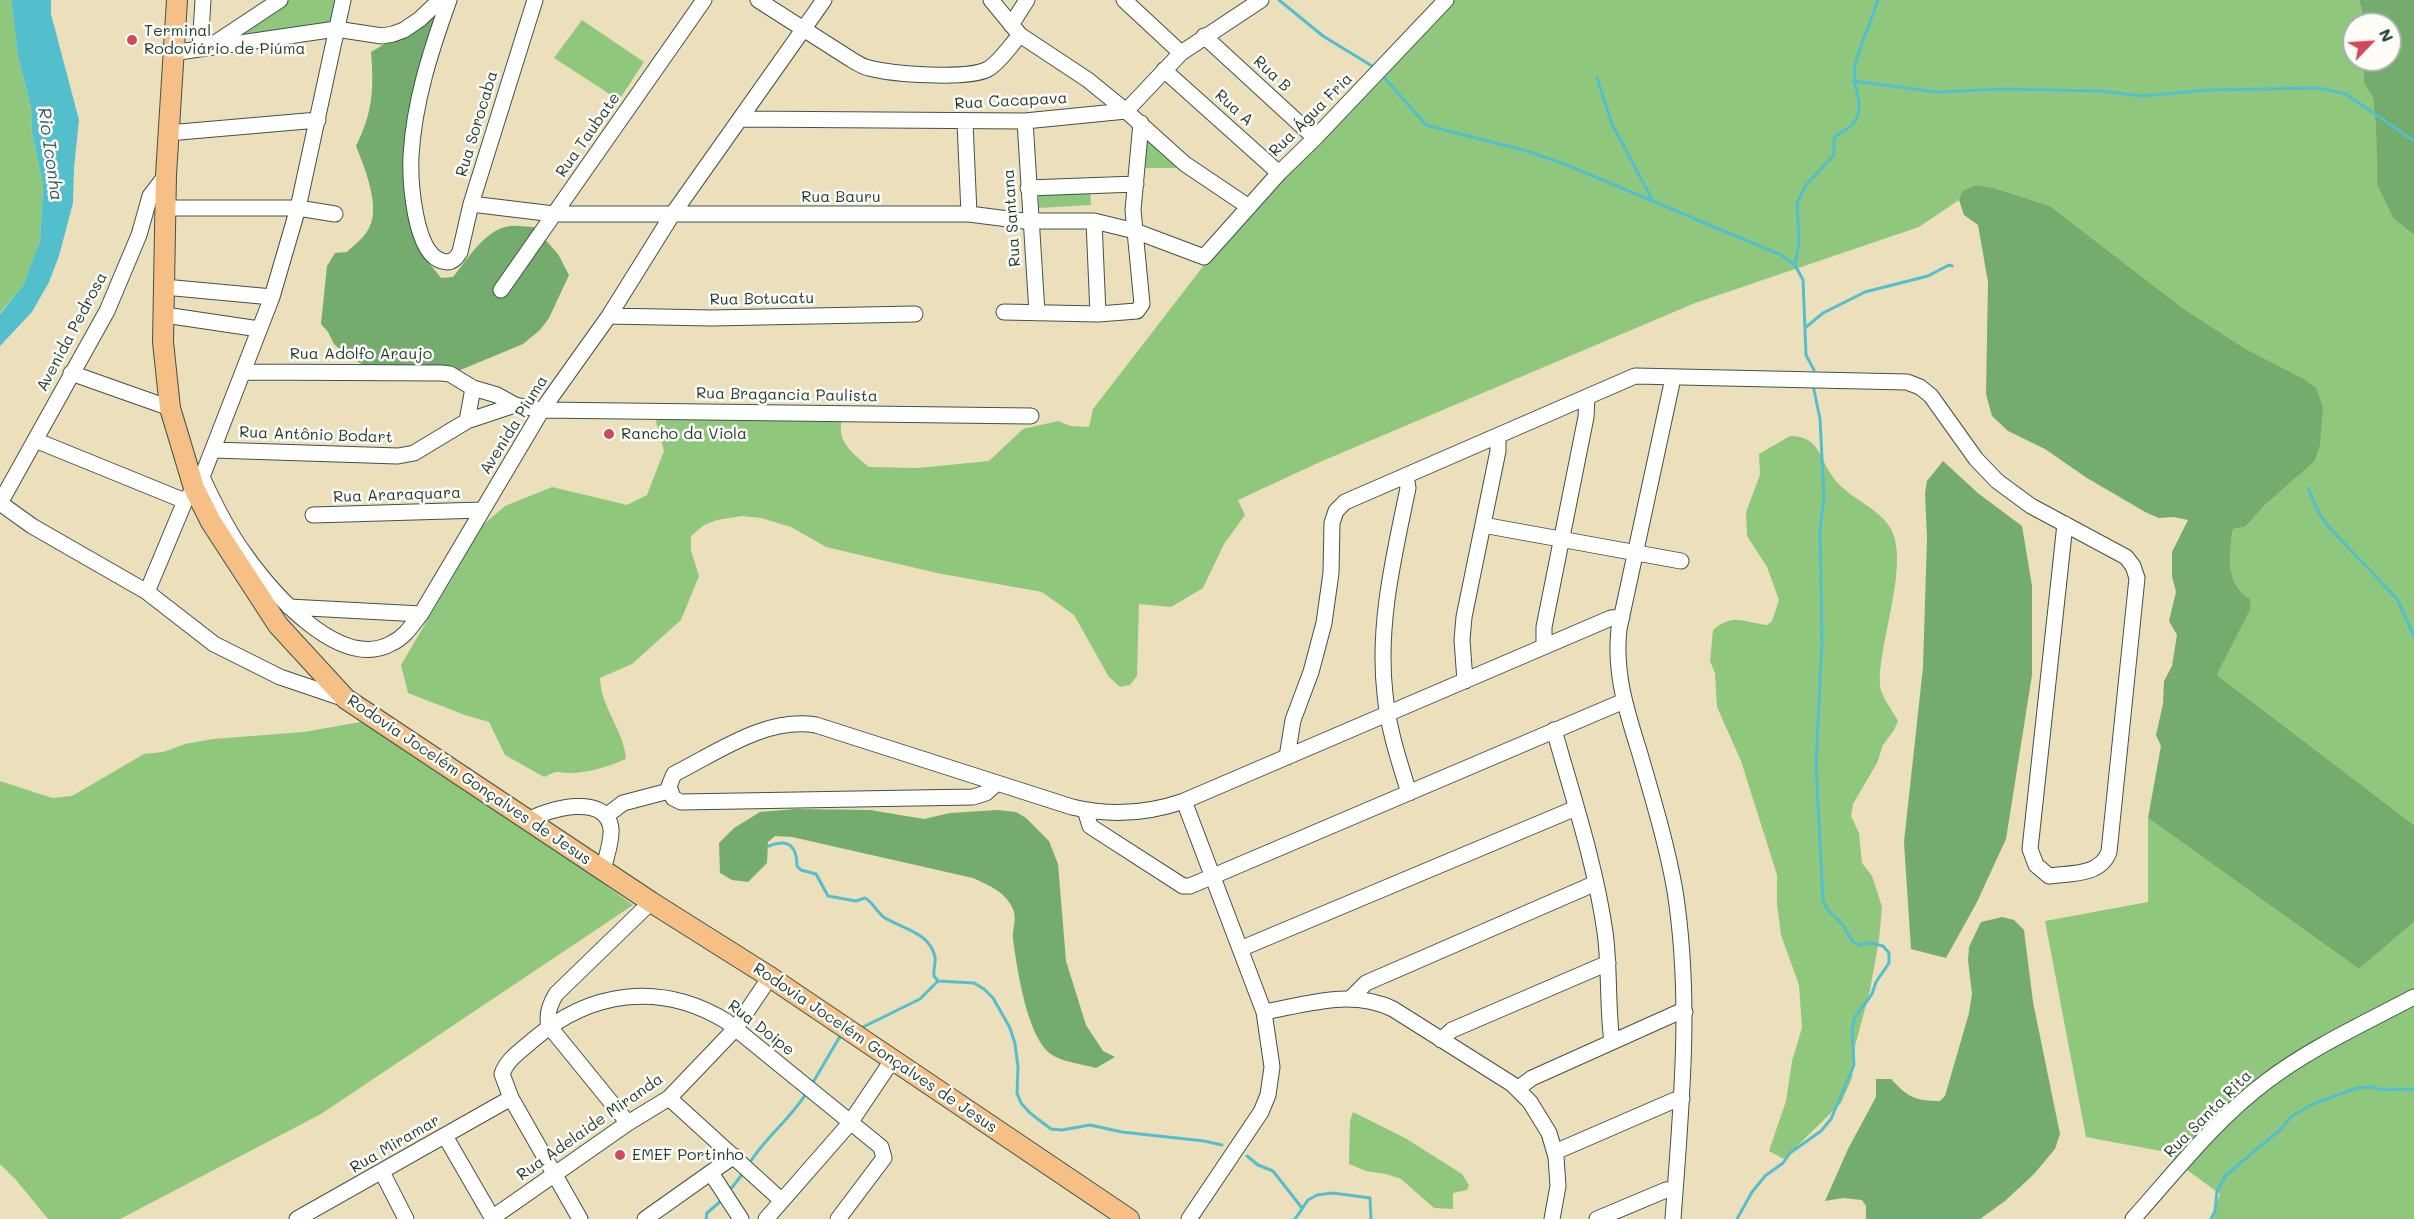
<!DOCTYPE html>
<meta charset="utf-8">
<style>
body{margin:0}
#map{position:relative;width:2414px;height:1219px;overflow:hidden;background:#ecdfbc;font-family:Mali,sans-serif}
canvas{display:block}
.north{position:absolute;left:2342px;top:12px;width:60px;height:60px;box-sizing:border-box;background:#fdfcf7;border:2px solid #a4b0a9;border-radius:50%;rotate:65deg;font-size:16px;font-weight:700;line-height:24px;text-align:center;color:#1f3d34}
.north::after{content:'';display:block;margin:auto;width:21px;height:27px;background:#d1495b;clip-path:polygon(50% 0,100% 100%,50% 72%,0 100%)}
</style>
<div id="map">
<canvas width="2414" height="1219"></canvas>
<div class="north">N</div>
</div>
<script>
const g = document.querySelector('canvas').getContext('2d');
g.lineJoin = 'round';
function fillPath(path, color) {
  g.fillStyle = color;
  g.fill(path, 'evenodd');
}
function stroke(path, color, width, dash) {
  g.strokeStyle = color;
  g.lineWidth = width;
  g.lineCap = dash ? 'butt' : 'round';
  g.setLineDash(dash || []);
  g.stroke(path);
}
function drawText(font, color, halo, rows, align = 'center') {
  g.font = font + ' Mali,sans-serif';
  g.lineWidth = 5;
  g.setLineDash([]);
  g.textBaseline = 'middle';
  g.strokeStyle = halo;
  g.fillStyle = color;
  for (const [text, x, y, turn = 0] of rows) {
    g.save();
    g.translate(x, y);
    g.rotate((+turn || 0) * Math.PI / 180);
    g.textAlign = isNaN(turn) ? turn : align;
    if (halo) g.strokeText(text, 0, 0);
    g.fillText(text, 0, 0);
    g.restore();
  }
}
fillPath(new Path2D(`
 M0,0H11L18,57L31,107L32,133L43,185L40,241L33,261L24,284L0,313Z
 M283,0H341L333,32L202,53Z
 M1451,0H2359L2365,24H2354V60H2363L2364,83L2373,98L2376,128L2377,185L2393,218L2414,235V825L2217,675L2251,608L2250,599C2225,583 2229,555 2233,529L2245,527L2265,505L2314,462L2302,378L2246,349L2184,309L2050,206L1994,188L1975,185L1962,191L1959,200L1919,227L1695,303L1320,462L1238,500L1245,515L1224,544L1203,588L1171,607L1139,604L1137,676L1130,685L1120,687L1109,677L1074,615L1042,592L937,573L826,547L791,527L761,518L742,516L717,520L704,525L691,536V551L699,576L681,620L632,664L600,678C601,708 624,730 626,759C610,766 588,773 571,773C556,773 560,769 544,777L505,755L489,722L465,715L408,693L401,665L484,524L505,506L552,487L627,505L647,495L664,451L653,410L843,416C835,441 851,452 869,467L918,468L989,461L1023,429L1058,421L1071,426L1089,427L1093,409L1208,260L1326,125Z
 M582,20L644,62L619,100L554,58Z
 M1136,130L1181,168H1136Z
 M1090,185L1091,205L1039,208L1038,187Z
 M1790,436C1822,436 1819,462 1836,481C1851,499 1879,508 1891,529C1910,564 1878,644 1880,684C1880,695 1893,711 1898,721L1894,730L1883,745L1877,763L1853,804L1851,816L1859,833L1862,863L1872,876L1882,907L1879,940L1870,990L1855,1046L1852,1078L1841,1103L1784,1159L1769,1151L1786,1101L1792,1061L1802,1028L1799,985L1781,935L1777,904V875L1741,761L1717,707L1715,673L1710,661L1713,630C1732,613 1744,622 1767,625L1772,621L1779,600L1767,567L1747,536L1746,512L1760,475L1759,454Z
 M366,721L409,754L551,846L633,905L321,1114L120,1219H48L16,1180L0,1164V781L52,798L72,796L144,754L163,752L185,744L213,739L304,732Z
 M2148,818L2359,969L2414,922V1219H2211L2220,1194L2161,1151L2086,1137L2045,921L2148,902Z
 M1353,1112L1405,1138L1462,1174L1469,1185L1467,1190L1453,1193V1209L1434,1208L1401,1179L1386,1174L1366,1171L1349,1164L1350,1121Z`), '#8fc87c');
fillPath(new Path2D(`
 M2359,0H2414V235L2393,218L2377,185L2376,128L2373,98L2364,83L2363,60H2390V24H2365Z
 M437,4L438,29L412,162L411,229L422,254L441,278L453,277C467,260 485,229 510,226C518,225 527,227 534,227L558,254L569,275L549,318L540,330L523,344L458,371L367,367L346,355L334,344L328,332L321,324L327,266L335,253L347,252C354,245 365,237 369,228C381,207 364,166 356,146C373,112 374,89 371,52L410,29Z
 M1975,185L1994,188L2050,206L2184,309L2246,349L2302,378L2316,388L2323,407L2320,445L2314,462L2265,505L2245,527L2233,529C2229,555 2225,583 2250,599L2251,608L2217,675L2414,825V922L2359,969L2148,818L2161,746L2156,735L2163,704L2164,681L2172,666L2177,635L2169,621L2176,592L2172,576V552L2188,520L2174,517L2159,518L2147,513L2087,478L2045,449L2008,431L1992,416L1986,394L1988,282L1978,225L1964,215L1959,200L1962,191Z
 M1943,461L1979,494L2022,526L2032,586V675L2006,839L1977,902L1946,958L1911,949L1904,842L1923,667L1927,538L1925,493L1927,481Z
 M796,809L870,810L924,819L950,813L998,810L1016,812L1026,818L1049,841L1058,864L1066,961L1086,1025L1103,1051L1115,1057L1096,1068C1082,1064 1060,1062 1048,1052C1026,1031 1017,968 1013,939C1012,928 1018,918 1012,907C1004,891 988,885 973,878L792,837L775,836L768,842L767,863L748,882L732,880L720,873L719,843L734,828L760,812Z
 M2002,917L2014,920L2024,930L2033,1002L2060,1134L2055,1149L2034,1174L2005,1201L1980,1219H1866V1206L1862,1200L1843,1198L1825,1201L1849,1147L1876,1097V1079H1891C1908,1097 1914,1101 1940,1101L1945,1096L1969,1013L1972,994L1968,960L1969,947L1981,922Z`), '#73ac6c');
fillPath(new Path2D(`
 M11,0H51V14L79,120L74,168L73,203L59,256L49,282L32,312L0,346V314L24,284L40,241L43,185L32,133L31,107L18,57Z`), '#53bfcc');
stroke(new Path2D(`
 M1279,0L1323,36L1372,66
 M1383,76L1426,125L1530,152L1567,165L1781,255L1795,265L1803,280L1806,355L1814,370
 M1597,78L1612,124L1653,201
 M1853,81L1937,92L2003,89L2102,91L2142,96L2208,90L2319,88L2346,94L2414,141
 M1795,265L1799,241L1797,203L1806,185L1834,155V138C1840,133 1848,129 1853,124C1868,105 1850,86 1855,66C1860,44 1871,22 1878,0
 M1806,327L1823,313L1865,292L1928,276L1949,265L1952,266
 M2308,488L2319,513L2327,525L2397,599L2414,636
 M769,846C789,838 797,847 797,866L801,870L816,874L828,896L856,901L865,898C874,903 877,913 885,918C902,928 930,933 935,957C936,963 933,970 934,976L938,981L974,983L984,989L993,998L1010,1028L1015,1044L1018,1067L1017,1093L1021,1103L1030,1113L1051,1129L1062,1130L1090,1125L1122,1132L1204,1141L1222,1145
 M859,1029L920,999L938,981
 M812,1084L839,1038L844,1036
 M1247,1156L1258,1165L1273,1171L1302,1208
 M749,1164C765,1137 791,1119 807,1092
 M730,1190L744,1172
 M706,1219L707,1213L722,1200
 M1295,1219L1308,1200L1317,1195L1333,1193L1370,1198L1371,1219
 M1737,1219L1752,1192L1765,1176L1783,1163L1790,1153L1821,1131L1831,1119L1854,1065L1852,1030L1855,1017L1872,994L1876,982L1889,963V953L1883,946L1871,943L1859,945L1852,941L1843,925L1827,909L1823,900L1816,764L1822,640L1820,530L1824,498L1820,419L1813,385
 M2211,1219L2215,1211L2217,1191L2226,1175L2281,1129L2292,1116L2313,1104L2357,1088L2370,1087L2385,1090L2414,1089`), '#53bfcc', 3);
const minor = new Path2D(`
 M449,0C431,50 414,102 411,156C410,180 414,253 442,261C451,264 456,259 460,252L471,204L535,0
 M758,0L852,60C857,63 863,67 869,68C891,74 968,80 988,69C1000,62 1010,46 1020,35
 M991,0L1020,35L1088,80L1126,111L1181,53L1261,0
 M1124,0L1181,53
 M1011,25L1027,0
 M1204,36L1315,138
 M212,45L280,0
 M200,49L203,0
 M172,53L336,29L382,36L393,34L404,30L420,19L440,0
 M1164,70L1279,173
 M740,119L1025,121L1126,111L1185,164L1249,207
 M1025,121L1037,313
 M965,122L969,214
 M168,133L318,120
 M1028,188L1136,184
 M471,204L554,214H969L1024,221H1094L1135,231L1204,257L1279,173L1315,138L1446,0
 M166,208H298L335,214
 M1094,221L1098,314
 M164,287L272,297
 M501,290L704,0
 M1004,312L1098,314L1137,311L1142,304L1133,210L1141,123
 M165,315L259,329
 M609,316L711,318L915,314
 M244,372L442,373L450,374L473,388L497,395L515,405L542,410L1031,416
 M71,373L170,408
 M1673,378L1619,629C1614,674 1627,712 1640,754C1653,799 1667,845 1675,891C1692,1000 1681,1109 1673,1219
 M467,421L473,388
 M35,440L185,501
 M213,450L398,456L414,453L467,421L515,405
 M1406,476L1408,488C1394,556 1377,625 1385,694C1388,728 1399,761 1409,793
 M202,477C214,503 227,530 244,553C270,590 340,673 392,643C405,637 412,625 421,614L542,410L609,316L672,215L824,0
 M0,503L32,526L147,592L214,644L280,677L345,699
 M0,503L107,311L139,235L150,196L166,175
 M313,515L482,510
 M1483,525L1681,561
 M147,592L185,501L202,477L272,297L298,208L343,0
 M289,607L421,614
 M1544,647V627L1586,417L1587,398
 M1465,681L1462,640L1464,617L1498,451V436
 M1554,730C1573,797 1595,863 1605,932C1610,968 1607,1005 1612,1042
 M1287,757L1293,720L1311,672L1324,623L1331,573L1332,523L1336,511L1345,502L1635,376L1907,382L1920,387L1931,396L1976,459L1997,481L2031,506L2126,557L2133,566L2137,578L2109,852C2100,876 2070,873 2049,876L2036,865L2030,849L2065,524
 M996,784L986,793L973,797L681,802L673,798L669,786L674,774C718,752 765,717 816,725L1072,807C1110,816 1147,814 1184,801L1611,618L1622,617
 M1184,801L1264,1012L1272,1067L1268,1095L1261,1112L1189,1219
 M1085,810L1090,826L1096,830L1183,886H1190L1624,701
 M606,816L623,803L669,791
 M528,820C548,809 607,792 611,829C612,842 606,857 603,870
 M1240,949L1576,808
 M1352,997L1366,983L1596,883
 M1264,1012C1308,1004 1351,989 1393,1009L1512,1084L1530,1102L1549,1133L1556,1157L1558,1186L1552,1219
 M1441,1040L1452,1030L1608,963
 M1517,1089L1532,1078L1679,1012H1685
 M669,1098L781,1200
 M628,1123L549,1026C546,1015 550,1004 556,994L651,902
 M445,1136L493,1219
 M1555,1152L1675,1100L1682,1099
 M382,1172L406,1219
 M711,1173L741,1219
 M492,1218L628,1123L669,1098L735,1029L770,977
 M297,1219L511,1098
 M580,1219L511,1098L502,1074C507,1059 522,1050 533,1040C590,991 660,981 726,1021L881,1147L884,1158L838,1219
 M645,1219L734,1156
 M766,1219L850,1123L893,1059
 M1597,1219L1666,1190L1675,1189
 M2133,1219C2175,1172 2216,1119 2267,1081C2312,1047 2365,1023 2414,997`);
const major = new Path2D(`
 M177,0L166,175L163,342L170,408L194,488L211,522L278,625L346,699L651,902L770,977L1129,1219`);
stroke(minor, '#3e5548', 17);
stroke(major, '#3e5548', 22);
stroke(minor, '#fff', 15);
stroke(major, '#f5bf86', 20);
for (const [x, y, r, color] of [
 [132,40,6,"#d1495b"],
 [609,434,6,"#d1495b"],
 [620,1155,6,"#d1495b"]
]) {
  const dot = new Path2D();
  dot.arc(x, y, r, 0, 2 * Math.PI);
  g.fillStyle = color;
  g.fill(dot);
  stroke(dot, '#fdfcf7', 2);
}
drawText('16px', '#1f3d34', '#fdfcf7', [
 ["Terminal",144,31],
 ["Rodoviário de Piúma",144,49],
 ["Rancho da Viola",621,434],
 ["EMEF Portinho",632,1155]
], 'left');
drawText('16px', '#1f3d34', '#fdfcf7', [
 ["Rua B",1272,74,43],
 ["Rua Cacapava",1011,101,-3],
 ["Rua A",1234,108,42],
 ["Rua Água Fria",1311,115,-45],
 ["Rua Sorocaba",477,124,-73],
 ["Rua Taubate",588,135,-55],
 ["Rua Bauru",841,197],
 ["Rua Santana",1012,218,-94],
 ["Rua Botucatu",762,299,-1],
 ["Avenida Pedrosa",72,332,-62],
 ["Rua Adolfo Araujo",361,354],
 ["Rua Bragancia Paulista",787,395,1],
 ["Avenida Piuma",514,425,-58],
 ["Rua Antônio Bodart",316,435,2],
 ["Rua Araraquara",397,495,-2],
 ["Rodovia Jocelém Gonçalves de Jesus",469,780,34],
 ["Rua Doipe",761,1028,38],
 ["Rodovia Jocelém Gonçalves de Jesus",875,1048,34],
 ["Rua Santa Rita",2208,1114,-45],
 ["Rua Adelaide Miranda",590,1127,-35],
 ["Rua Miramar",395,1144,-30]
]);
drawText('italic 18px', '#2f6462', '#fdfcf7', [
 ["Rio Iconha",50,154,82]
]);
</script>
